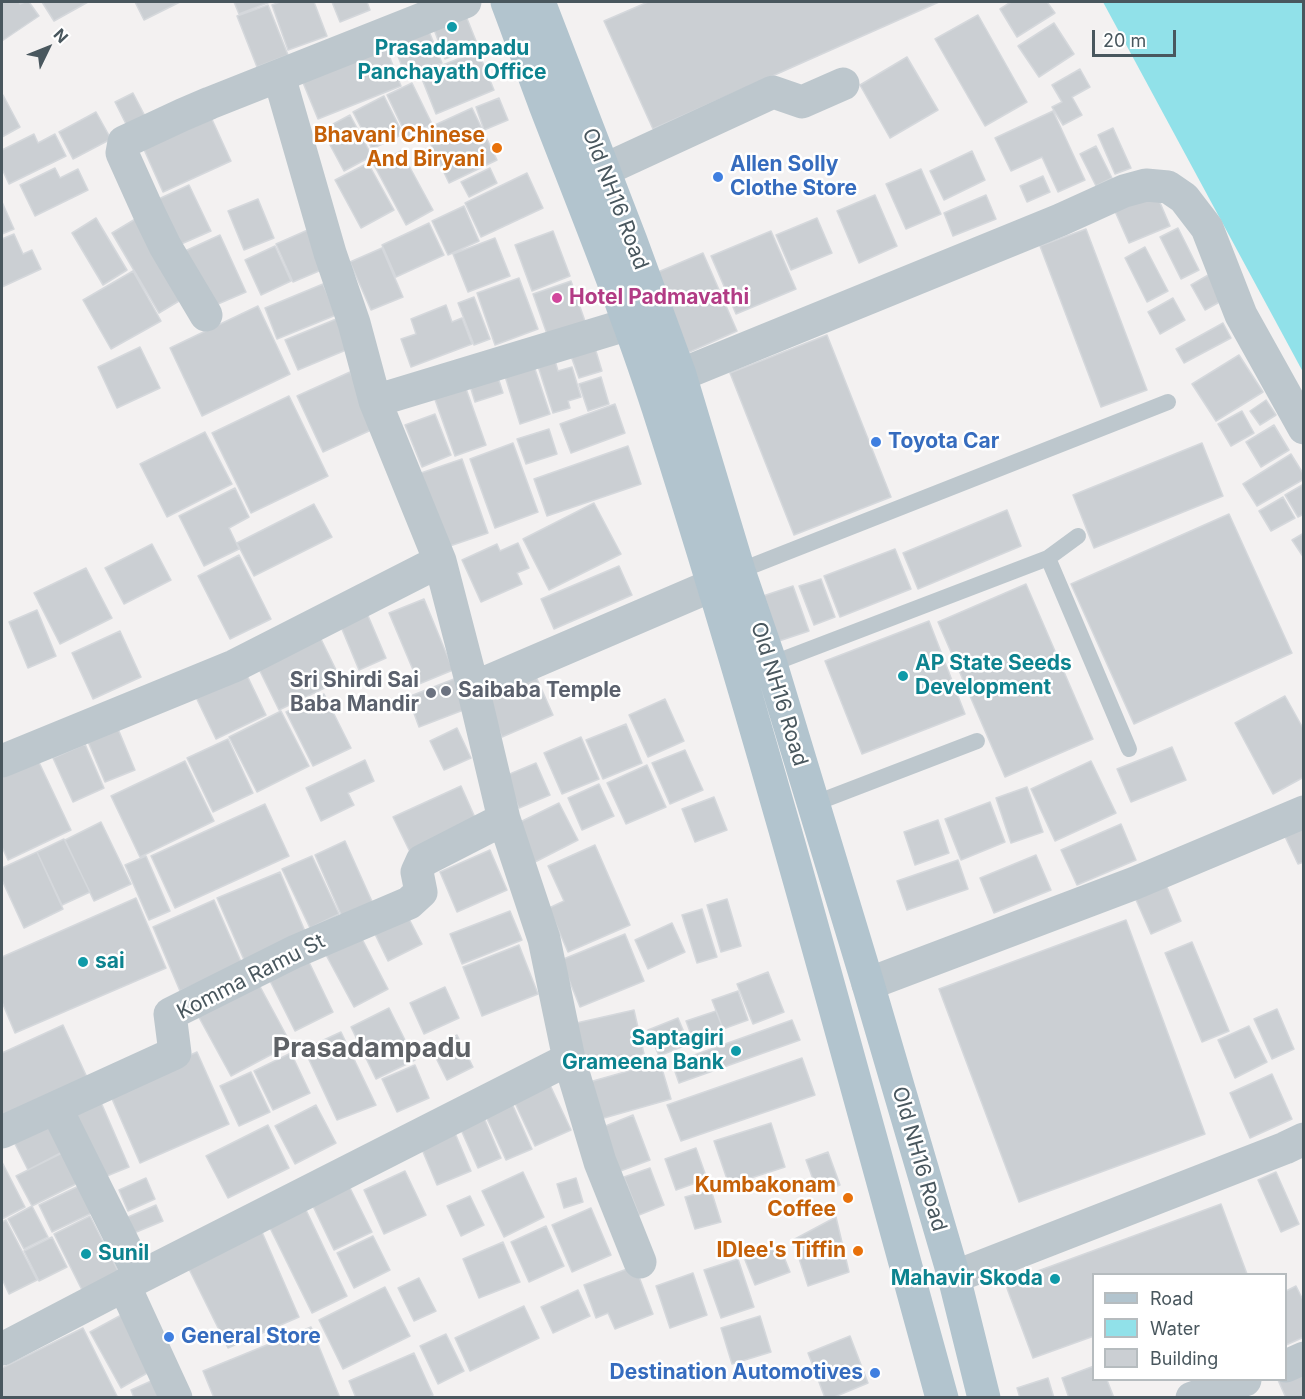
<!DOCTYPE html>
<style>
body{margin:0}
#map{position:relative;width:1305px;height:1399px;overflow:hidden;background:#f3f1f1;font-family:Inter,sans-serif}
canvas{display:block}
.frame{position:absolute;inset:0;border:3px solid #49575e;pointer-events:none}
.legend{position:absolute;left:1092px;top:1273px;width:195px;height:108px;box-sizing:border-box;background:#fff;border:2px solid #b6bcbf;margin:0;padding:8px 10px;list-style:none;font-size:18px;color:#49575e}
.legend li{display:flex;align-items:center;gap:12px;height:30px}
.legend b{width:30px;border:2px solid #b6bcbf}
.north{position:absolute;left:18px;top:18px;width:60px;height:60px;-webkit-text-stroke:4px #fff;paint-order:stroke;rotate:47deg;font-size:16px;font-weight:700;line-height:24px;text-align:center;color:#49575e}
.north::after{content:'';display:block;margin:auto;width:21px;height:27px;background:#49575e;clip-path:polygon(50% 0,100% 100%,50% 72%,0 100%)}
.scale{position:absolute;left:1092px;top:30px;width:84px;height:27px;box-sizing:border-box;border:3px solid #49575e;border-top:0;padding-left:8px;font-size:18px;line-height:21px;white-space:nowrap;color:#49575e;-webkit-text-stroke:4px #fff;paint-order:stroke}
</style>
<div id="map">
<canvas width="1305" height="1399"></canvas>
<div class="frame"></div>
<ul class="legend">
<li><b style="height:8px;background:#b2c4ce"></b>Road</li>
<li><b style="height:16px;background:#91e1e9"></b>Water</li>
<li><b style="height:16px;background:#cbcfd3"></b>Building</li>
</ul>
<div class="north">N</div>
<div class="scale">20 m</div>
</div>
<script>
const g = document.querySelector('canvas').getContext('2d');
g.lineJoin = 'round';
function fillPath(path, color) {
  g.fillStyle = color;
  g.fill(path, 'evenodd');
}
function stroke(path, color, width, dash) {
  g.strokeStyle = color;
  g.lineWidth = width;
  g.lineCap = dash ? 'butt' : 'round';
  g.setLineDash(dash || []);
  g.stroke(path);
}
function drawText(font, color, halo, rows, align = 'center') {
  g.font = font + ' Inter,sans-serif';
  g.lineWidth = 5;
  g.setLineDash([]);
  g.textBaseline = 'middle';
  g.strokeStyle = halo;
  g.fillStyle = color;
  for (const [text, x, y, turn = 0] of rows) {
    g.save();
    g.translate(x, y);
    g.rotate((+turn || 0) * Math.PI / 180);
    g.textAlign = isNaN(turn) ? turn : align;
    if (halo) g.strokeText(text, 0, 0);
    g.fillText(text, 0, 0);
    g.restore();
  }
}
fillPath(new Path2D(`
 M1103,2H1303V372Z`), '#91e1e9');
const building = new Path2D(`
 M2,2H19L20,4L25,2H29L39,16L2,41Z
 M42,2H88L54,21Z
 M135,2H180L144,20Z
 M234,2H270L239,14Z
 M280,2H314L327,36L288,50L272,5Z
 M332,2H367L370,10L340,22Z
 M648,2H939L653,129L604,21Z
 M1011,2H1047L1055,13L1017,37L1000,9Z
 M268,5L288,55L257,67L237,16Z
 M464,11L478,46L445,59L432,24Z
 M978,15L1027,102L985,126L935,39Z
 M1054,23L1074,54L1039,77L1018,46Z
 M426,24L442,63L406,77L391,38Z
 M383,40L401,86L318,119L299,73Z
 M478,51L494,90L436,114L420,74Z
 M907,57L938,110L890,138L860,85Z
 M1080,69L1090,87L1072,97L1082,115L1063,125L1052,107L1062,102L1052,85Z
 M412,83L432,124L407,137L387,95Z
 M133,93L146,118L128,128L115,102Z
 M3,95L20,127L2,137V96Z
 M384,96L403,134L372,149L353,112Z
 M499,98L508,120L484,130L476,107Z
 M472,108L497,160L449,183L424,130Z
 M1053,111L1085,180L1058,192L1042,157L1011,171L995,138Z
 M96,112L111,139L73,159L59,132Z
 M210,115L231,161L163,192L142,145Z
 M350,115L372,156L344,171L322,130Z
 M1113,128L1131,168L1115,174L1098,135Z
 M34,134L38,143L55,134L66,156L9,184L2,169V150Z
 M1096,146L1112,178L1096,186L1080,154Z
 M401,151L433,210L406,225L374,165Z
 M972,151L985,180L944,200L930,171Z
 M368,163L394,210L361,228L335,180Z
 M55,168L60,178L78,169L88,190L35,216L20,185Z
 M490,168L497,183L469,197L461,182Z
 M921,169L941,214L906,229L886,184Z
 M527,173L543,208L481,237L465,203Z
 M1043,176L1050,192L1027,202L1020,186Z
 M189,185L211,231L172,248L150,203Z
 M1155,191L1170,226L1129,243L1114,209Z
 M875,195L897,246L859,263L837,211Z
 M986,195L996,219L953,236L944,213Z
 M258,199L274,238L244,250L228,211Z
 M2,202L14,229L2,234Z
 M464,206L479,241L448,255L432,221Z
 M142,215L189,295L159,313L112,233Z
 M96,218L127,270L103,285L72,233Z
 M817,218L832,253L791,270L776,235Z
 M429,223L444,255L396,277L382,245Z
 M1178,228L1199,270L1181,279L1160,237Z
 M310,229L326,268L293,282L276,244Z
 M1086,229L1147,390L1101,407L1040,246Z
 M553,231L570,276L532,291L515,245Z
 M771,231L796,289L736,314L711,256Z
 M14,234L23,254L32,250L41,269L2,287V239Z
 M220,235L246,292L211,307L185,251Z
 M495,238L510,276L468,292L453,254Z
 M275,246L291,281L261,295L245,260Z
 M1145,247L1168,291L1147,302L1125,258Z
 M382,248L403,297L371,310L350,262Z
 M703,253L737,331L685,354L651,275Z
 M133,271L161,321L111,349L83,300Z
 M1210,274L1225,299L1205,310L1191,285Z
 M519,278L538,329L495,345L477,293Z
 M571,281L586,324L548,337L533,294Z
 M323,284L336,315L277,339L265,308Z
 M474,297L490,339L474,345L458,303Z
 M1173,298L1185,320L1160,334L1148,312Z
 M446,305L452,322L462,318L472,344L411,367L401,339L416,334L411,319Z
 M258,306L290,374L202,416L170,348Z
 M346,315L358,345L298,370L285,340Z
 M1223,323L1231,338L1184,363L1176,349Z
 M827,335L891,497L794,535L730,373Z
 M140,347L160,388L117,408L98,367Z
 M595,348L602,371L579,378L571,356Z
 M1239,355L1263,392L1216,421L1192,384Z
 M554,357L558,371L572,367L581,397L568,401L570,408L553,413L537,363Z
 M533,363L550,414L520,424L504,373Z
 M495,368L503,393L475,402L467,376Z
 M350,372L365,406L382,425L323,452L297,396Z
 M601,377L609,404L588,411L579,384Z
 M464,383L486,445L455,456L433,394Z
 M289,396L328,476L251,513L212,433Z
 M1266,400L1276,415L1260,425L1250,411Z
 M615,404L625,433L571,453L560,424Z
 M1242,411L1254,433L1231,446L1218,424Z
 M435,414L451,455L422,467L405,425Z
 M1274,425L1289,450L1261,467L1246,442Z
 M549,429L557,454L526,464L517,439Z
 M205,432L232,484L167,517L140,464Z
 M513,443L538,512L495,528L470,459Z
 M1202,443L1223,496L1094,548L1073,495Z
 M628,446L641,484L547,516L534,479Z
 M1291,454L1304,475V479L1257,506L1243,484Z
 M462,459L488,533L447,547L421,473Z
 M1304,484V514L1298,517L1285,495Z
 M235,488L249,517L229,528L239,549L204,566L179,516Z
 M1283,497L1295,518L1271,531L1259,511Z
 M594,503L621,554L549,590L523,539Z
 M314,504L332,537L254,576L237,543Z
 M1007,510L1021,546L918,589L903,553Z
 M1229,514L1292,653L1134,724L1071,584Z
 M1304,533V558L1292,540Z
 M518,543L529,568L517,573L522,584L481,602L462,560L497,544L500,551Z
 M152,544L171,580L124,604L105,568Z
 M895,549L911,589L840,617L824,576Z
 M239,555L271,619L230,639L198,576Z
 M619,566L632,595L554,629L541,599Z
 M86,568L112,618L60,644L34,593Z
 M821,579L835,617L814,625L799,586Z
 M1026,584L1093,739L1005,777L938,622Z
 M793,586L809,631L776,642L760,597Z
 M424,599L453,670L419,684L389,613Z
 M37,610L56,656L28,668L9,622Z
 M366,611L386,658L359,670L339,622Z
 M929,621L965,714L862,754L825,661Z
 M120,631L141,677L93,699L72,653Z
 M317,631L341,680L279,710L255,661Z
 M243,667L266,715L216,739L193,691Z
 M534,672L553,715L502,737L483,693Z
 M454,679L466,709L419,727L408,697Z
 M324,694L351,748L313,766L286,712Z
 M1285,696L1304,730V777L1273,794L1235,723Z
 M665,699L684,741L648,757L629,715Z
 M281,711L309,766L257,792L229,737Z
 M116,724L135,770L105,782L86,737Z
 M626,724L642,763L603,779L586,740Z
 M457,728L471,758L444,770L430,741Z
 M581,737L599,779L562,794L544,753Z
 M228,739L253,793L213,812L187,758Z
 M85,744L104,788L73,802L53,758Z
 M1172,747L1186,780L1131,802L1117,769Z
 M685,750L703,790L670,804L652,763Z
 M36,756L71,830L8,860L2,847V773Z
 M365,760L374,781L348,793L354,805L321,821L306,788Z
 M185,761L214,821L140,857L111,796Z
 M1091,761L1116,813L1055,841L1031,789Z
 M536,763L550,795L519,808L505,776Z
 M647,765L666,807L626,824L607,783Z
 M599,784L614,816L582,830L568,798Z
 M461,786L477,822L410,852L393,817Z
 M1027,787L1043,832L1011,843L996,798Z
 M714,797L727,830L695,842L682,809Z
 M990,802L1005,842L961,860L945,819Z
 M559,803L578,840L535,862L516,824Z
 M265,804L289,856L175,908L151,856Z
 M1304,815V862L1298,864L1280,826Z
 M938,820L949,853L915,865L904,832Z
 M101,822L131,884L94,901L65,840Z
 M1121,824L1136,860L1077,885L1061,850Z
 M64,839L90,892L62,905L37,852Z
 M345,841L374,906L343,919L315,855Z
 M595,845L630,925L568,952L549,908L564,901L548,866Z
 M490,850L507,890L457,912L440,872Z
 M37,852L63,909L24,928L2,880V868Z
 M1036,855L1051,890L994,913L980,878Z
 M146,856L170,911L149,920L125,865Z
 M312,856L339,914L310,928L282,869Z
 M958,860L968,889L907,910L897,881Z
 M280,872L307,936L245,962L217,898Z
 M1164,880L1181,921L1151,934L1133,893Z
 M136,898L166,968L15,1033L2,1002V957Z
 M727,899L741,946L721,952L707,905Z
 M214,900L242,964L180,991L153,927Z
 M702,909L717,957L697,963L682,915Z
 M510,911L522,940L462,964L450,934Z
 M406,913L422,944L388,961L373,930Z
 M1126,920L1205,1134L1019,1202L939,989Z
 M672,923L685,952L648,969L635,940Z
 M625,934L644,981L580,1007L561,960Z
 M360,935L388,989L354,1007L325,953Z
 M1192,942L1229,1031L1202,1042L1165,953Z
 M519,945L538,994L482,1016L463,967Z
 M308,960L333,1012L295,1031L269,979Z
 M768,972L784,1012L753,1024L737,984Z
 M257,981L291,1044L231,1076L196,1012Z
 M445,987L459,1018L424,1034L410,1003Z
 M738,991L748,1020L723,1029L712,1000Z
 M389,1008L415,1060L376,1079L351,1027Z
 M1277,1009L1294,1049L1272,1059L1254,1019Z
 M634,1010L644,1054L582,1067L572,1024Z
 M716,1011L723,1029L693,1040L686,1021Z
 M678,1018L689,1044L659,1056L648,1030Z
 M792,1020L800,1040L679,1083L672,1063Z
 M63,1025L91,1086L2,1127V1053Z
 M1249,1026L1267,1062L1235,1078L1218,1040Z
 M341,1032L376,1105L337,1120L304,1049Z
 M457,1035L473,1067L447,1080L431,1048Z
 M197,1052L229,1124L140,1163L109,1092Z
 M291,1053L310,1093L273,1110L254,1071Z
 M802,1058L815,1095L681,1141L667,1105Z
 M660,1062L671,1099L597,1120L586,1083Z
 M415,1065L429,1098L397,1112L382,1079Z
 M251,1072L270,1112L239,1126L220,1086Z
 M1272,1074L1292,1119L1250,1138L1230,1093Z
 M550,1085L571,1130L535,1146L514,1101Z
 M510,1099L532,1149L506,1160L484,1112Z
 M100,1100L129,1167L97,1180L69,1114Z
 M316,1105L336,1143L295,1164L275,1126Z
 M482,1113L501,1158L478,1168L458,1123Z
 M633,1115L650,1160L615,1173L598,1129Z
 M52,1118L68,1149L28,1170L12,1138Z
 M771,1123L785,1167L729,1185L714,1141Z
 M268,1125L289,1168L228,1198L206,1156Z
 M452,1126L471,1171L437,1185L418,1140Z
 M696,1148L707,1179L676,1190L665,1159Z
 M68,1150L84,1180L32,1206L16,1176Z
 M828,1152L840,1185L818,1193L806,1160Z
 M2,1162L25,1207L2,1219Z
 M650,1168L664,1205L639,1215L624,1177Z
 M405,1171L426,1215L384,1234L364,1190Z
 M523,1172L544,1217L504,1237L482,1191Z
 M1276,1172L1299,1224L1281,1232L1258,1180Z
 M146,1178L155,1199L128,1211L119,1190Z
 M576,1178L583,1202L564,1208L557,1184Z
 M85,1183L98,1210L52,1232L39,1205Z
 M348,1184L372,1232L334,1250L311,1202Z
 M711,1190L721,1222L695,1229L685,1197Z
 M470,1196L484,1225L461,1236L447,1206Z
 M1221,1204L1247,1274H1094V1336L1033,1358L1005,1283Z
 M156,1205L163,1221L134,1233L128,1217Z
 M32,1206L48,1237L24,1249L8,1219Z
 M305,1208L347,1296L312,1313L269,1226Z
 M591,1208L611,1255L572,1272L552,1225Z
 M90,1216L119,1273L83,1292L54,1234Z
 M836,1217L849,1272L808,1286L793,1240Z
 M6,1220L37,1280L9,1294L2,1279V1222Z
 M546,1226L564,1266L529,1282L511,1242Z
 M262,1232L299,1317L228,1348L186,1263Z
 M373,1236L390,1270L354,1288L337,1253Z
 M52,1237L67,1267L39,1281L24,1251Z
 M503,1242L520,1282L479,1298L463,1259Z
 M780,1247L790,1272L755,1285L745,1260Z
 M738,1259L754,1307L721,1318L704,1270Z
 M635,1266L653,1314L615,1329L608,1313L596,1318L584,1285Z
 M693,1273L707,1315L670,1328L656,1286Z
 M419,1278L436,1311L414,1321L398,1288Z
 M1296,1286L1304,1302V1337L1286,1345V1291Z
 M385,1287L410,1336L343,1369L319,1320Z
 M578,1290L590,1316L553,1333L541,1307Z
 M524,1306L539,1338L470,1371L455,1338Z
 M125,1313L156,1368L121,1388L90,1332Z
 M760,1316L771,1352L732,1364L721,1328Z
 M311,1327L340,1398H214L203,1371Z
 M83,1328L118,1398H2V1368Z
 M446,1334L464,1371L438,1384L420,1346Z
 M850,1336L868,1383L832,1398H825L808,1353Z
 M414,1353L433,1395L427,1398H356L349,1381Z
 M1094,1366V1380H1107L1114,1398H1069L1062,1378Z
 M1304,1369V1398H1286L1278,1380Z
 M158,1378L167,1398H134L131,1390Z
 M1048,1378L1054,1398H1020L1017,1388Z`);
fillPath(building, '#cbcfd3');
stroke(building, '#d5d8dc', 1.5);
stroke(new Path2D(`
 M1048,558L1129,749
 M739,571L1168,402
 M771,664L1048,558L1078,536
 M813,804L977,741`), '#bdc7cd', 16);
stroke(new Path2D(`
 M279,76L330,253L354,323L375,401L440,561L473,688L504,819L544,939L569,1059L600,1162L640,1262
 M604,170L773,92L802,102L843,84
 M206,315L165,246L149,213L122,153L124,142L182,115L210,103L465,2
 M680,375L1060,220L1124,191L1146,185L1168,187L1184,198L1207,228L1241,315L1304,428
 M375,401L629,324
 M473,688L713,585
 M2,761L234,666L440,561
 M868,984L1135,883L1304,812
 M56,1108L140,1277
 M2,1132L175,1053L170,1014L294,952L409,903L421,892L417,872L422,861L504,819
 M954,1277L1285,1148L1304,1139
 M124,1285L176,1398
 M2,1349L140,1277L569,1059
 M1286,1366L1304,1358
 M1192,1398L1245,1380`), '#bdc7cd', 33);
stroke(new Path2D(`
 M507,2C520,36 532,71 545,105C584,206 625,306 658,408C763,735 851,1067 942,1398
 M539,2L631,241L680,375L739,571L771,664L868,984L954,1277L984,1398`), '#b2c4ce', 33);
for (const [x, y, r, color] of [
 [452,27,6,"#0f9aa8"],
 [497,148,6,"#e8710a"],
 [718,177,6,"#3f7fe0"],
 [557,298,6,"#d1479c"],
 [876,442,6,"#3f7fe0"],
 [903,676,6,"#0f9aa8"],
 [446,691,6,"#6b7280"],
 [431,693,6,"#6b7280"],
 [83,962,6,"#0f9aa8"],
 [736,1051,6,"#0f9aa8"],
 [848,1198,6,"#e8710a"],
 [858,1251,6,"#e8710a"],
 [86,1254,6,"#0f9aa8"],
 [1055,1279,6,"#0f9aa8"],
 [169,1337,6,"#3f7fe0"],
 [875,1373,6,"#3f7fe0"]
]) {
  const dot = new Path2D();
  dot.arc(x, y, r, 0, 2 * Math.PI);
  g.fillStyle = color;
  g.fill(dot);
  stroke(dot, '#fff', 2);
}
drawText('bold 21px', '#0d838f', '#fff', [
 ["Prasadampadu",452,49,"center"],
 ["Panchayath Office",452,73,"center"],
 ["AP State Seeds",915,664],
 ["Development",915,688],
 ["sai",95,962],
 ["Saptagiri",724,1039,"right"],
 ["Grameena Bank",724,1063,"right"],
 ["Sunil",98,1254],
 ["Mahavir Skoda",1043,1279,"right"]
], 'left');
drawText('bold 21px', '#c56008', '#fff', [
 ["Bhavani Chinese",485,136],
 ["And Biryani",485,160],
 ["Kumbakonam",836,1186],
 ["Coffee",836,1210],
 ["IDlee's Tiffin",846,1251]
], 'right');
drawText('bold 21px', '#366cbe', '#fff', [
 ["Allen Solly",730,165],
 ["Clothe Store",730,189],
 ["Toyota Car",888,442],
 ["General Store",181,1337],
 ["Destination Automotives",863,1373,"right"]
], 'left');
drawText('21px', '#49575e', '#fff', [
 ["Old NH16 Road",615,199,69],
 ["Old NH16 Road",779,694,73],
 ["Komma Ramu St",251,977,-27],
 ["Old NH16 Road",919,1159,74]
]);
drawText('bold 21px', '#b23c85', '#fff', [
 ["Hotel Padmavathi",569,298]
], 'left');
drawText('bold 21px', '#5b616d', '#fff', [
 ["Sri Shirdi Sai",419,681],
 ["Baba Mandir",419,705],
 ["Saibaba Temple",458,691,"left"]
], 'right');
drawText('bold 27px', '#5e6266', '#fff', [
 ["Prasadampadu",372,1049]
]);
</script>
